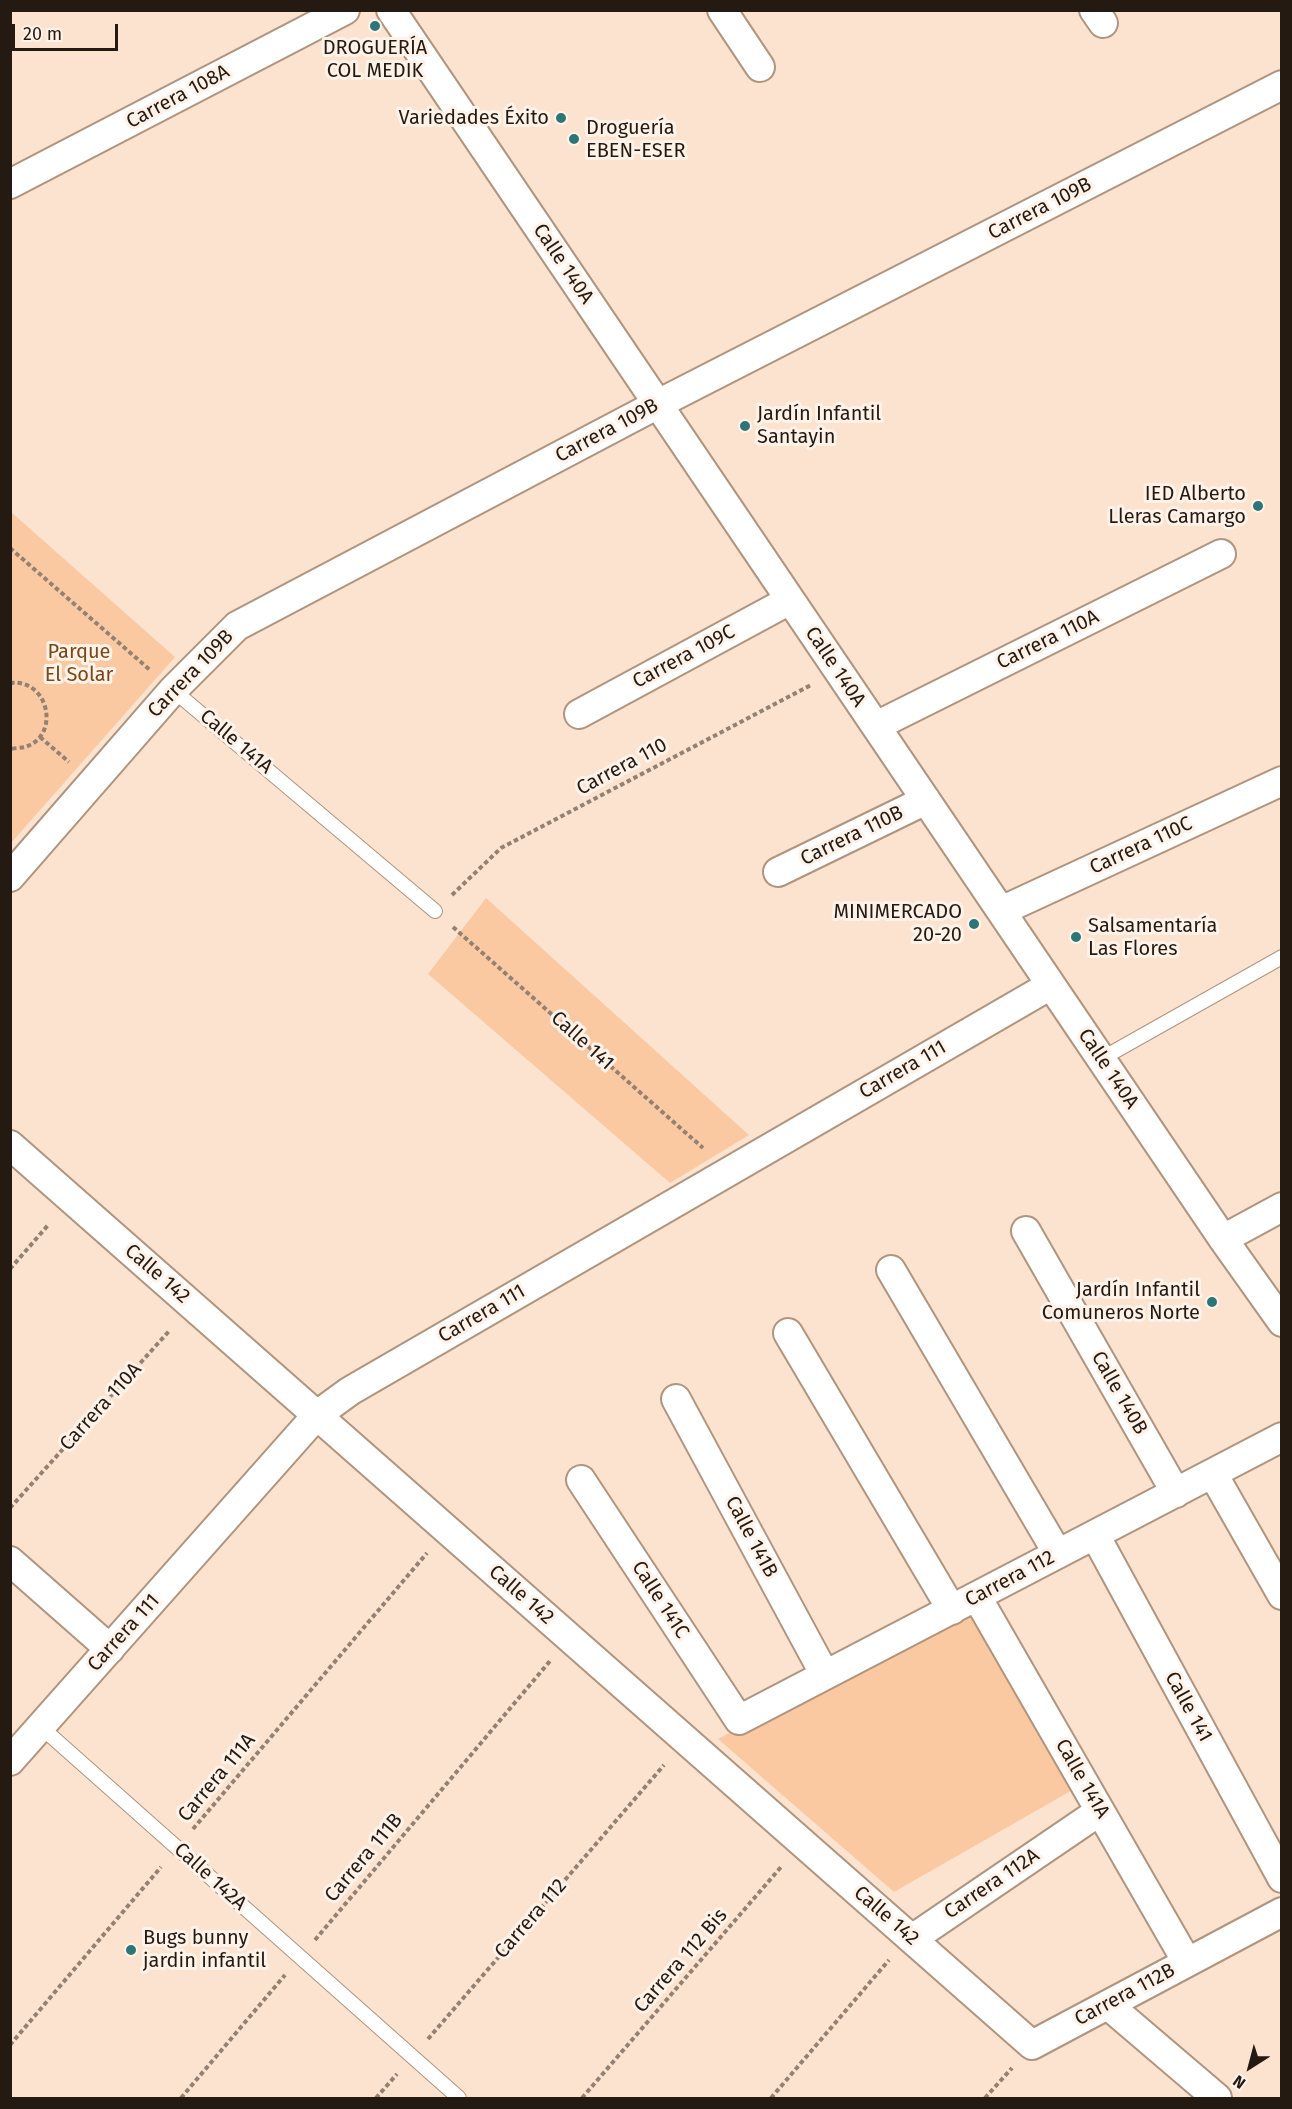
<!DOCTYPE html>
<meta charset="utf-8">
<style>
body{margin:0}
#map{position:relative;width:1292px;height:2109px;overflow:hidden;background:#fbe3d0;font-family:"Fira Sans",sans-serif}
canvas{display:block}
.frame{position:absolute;inset:0;border:12px solid #251a12;pointer-events:none}
.north{position:absolute;left:1220px;top:2037px;width:60px;height:60px;-webkit-text-stroke:4px #fff3e9;paint-order:stroke;rotate:216deg;font-size:16px;font-weight:700;line-height:24px;text-align:center;color:#251a12}
.north::after{content:'';display:block;margin:auto;width:21px;height:27px;background:#251a12;clip-path:polygon(50% 0,100% 100%,50% 72%,0 100%)}
.scale{position:absolute;left:12px;top:24px;width:106px;height:27px;box-sizing:border-box;border:3px solid #251a12;border-top:0;padding-left:8px;font-size:18px;line-height:21px;white-space:nowrap;color:#251a12;-webkit-text-stroke:4px #fff3e9;paint-order:stroke}
</style>
<div id="map">
<canvas width="1292" height="2109"></canvas>
<div class="frame"></div>
<div class="north">N</div>
<div class="scale">20 m</div>
</div>
<script>
const g = document.querySelector('canvas').getContext('2d');
g.lineJoin = 'round';
function fillPath(path, color) {
  g.fillStyle = color;
  g.fill(path, 'evenodd');
}
function stroke(path, color, width, dash) {
  g.strokeStyle = color;
  g.lineWidth = width;
  g.lineCap = dash ? 'butt' : 'round';
  g.setLineDash(dash || []);
  g.stroke(path);
}
function drawText(font, color, halo, rows, align = 'center') {
  g.font = font + ' "Fira Sans",sans-serif';
  g.lineWidth = 6;
  g.setLineDash([]);
  g.textBaseline = 'middle';
  g.strokeStyle = halo;
  g.fillStyle = color;
  for (const [text, x, y, turn = 0] of rows) {
    g.save();
    g.translate(x, y);
    g.rotate((+turn || 0) * Math.PI / 180);
    g.textAlign = isNaN(turn) ? turn : align;
    if (halo) g.strokeText(text, 0, 0);
    g.fillText(text, 0, 0);
    g.restore();
  }
}
fillPath(new Path2D(`
 M11,512L175,657L11,843Z
 M486,898L749,1135L670,1183L428,974Z
 M964,1607L1076,1788L894,1892L718,1739Z`), '#fbc9a1');
const lane = new Path2D(`
 M173,690L435,911
 M1101,1059L1282,957
 M41,1727L459,2098`);
const street = new Path2D(`
 M391,10L1223,1239L1282,1322
 M722,10L760,67
 M1094,10L1103,23
 M10,184L345,10
 M579,714L790,600
 M876,726L1221,554
 M778,872L926,800
 M10,877L173,690L237,626L658,404L1282,85
 M1001,911L1282,781
 M10,1145L1032,2045L1282,1912
 M1026,1231L1176,1493
 M1223,1239L1282,1207
 M891,1270L1058,1554
 M788,1333L952,1610
 M676,1399L825,1675
 M1213,1474L1282,1595
 M581,1480L739,1720L1282,1437
 M1095,1535L1282,1878
 M10,1561L110,1649
 M977,1597L1187,1962
 M10,1761L317,1415L350,1391L1051,985
 M912,1939L1100,1811
 M1108,2005L1217,2098`);
stroke(lane, '#b0947d', 16);
stroke(street, '#b0947d', 32);
stroke(new Path2D(`
 M10,548L150,670
 M10,683C49,678 61,736 25,747C21,748 15,748 10,749
 M40,737L69,762
 M452,895L501,848L811,685
 M453,927L703,1148
 M10,1269L49,1224
 M10,1508L170,1330
 M193,1829L427,1553
 M315,1940L550,1661
 M428,2039L664,1765
 M10,2045L161,1867
 M181,2098L285,1975
 M376,2098L397,2074
 M582,2098L781,1867
 M771,2098L889,1960
 M985,2098L1012,2068`), '#938173', 4, [4.5, 3]);
stroke(lane, '#fff', 14);
stroke(street, '#fff', 28);
for (const [x, y, r, color] of [
 [375,26,6,"#2c7678"],
 [561,118,6,"#2c7678"],
 [574,139,6,"#2c7678"],
 [745,426,6,"#2c7678"],
 [1258,506,6,"#2c7678"],
 [974,924,6,"#2c7678"],
 [1076,937,6,"#2c7678"],
 [1212,1302,6,"#2c7678"],
 [131,1950,6,"#2c7678"]
]) {
  const dot = new Path2D();
  dot.arc(x, y, r, 0, 2 * Math.PI);
  g.fillStyle = color;
  g.fill(dot);
  stroke(dot, '#fff3e9', 2);
}
drawText('20px', '#251a12', '#fff3e9', [
 ["DROGUERÍA",375,48,"center"],
 ["COL MEDIK",375,71,"center"],
 ["Variedades Éxito",549,118],
 ["Droguería",586,128,"left"],
 ["EBEN-ESER",586,151,"left"],
 ["Jardín Infantil",757,414,"left"],
 ["Santayin",757,437,"left"],
 ["IED Alberto",1246,494],
 ["Lleras Camargo",1246,517],
 ["MINIMERCADO",962,912],
 ["20-20",962,935],
 ["Salsamentaría",1088,926,"left"],
 ["Las Flores",1088,949,"left"],
 ["Jardín Infantil",1200,1290],
 ["Comuneros Norte",1200,1313],
 ["Bugs bunny",143,1938,"left"],
 ["jardin infantil",143,1961,"left"]
], 'right');
drawText('20px', '#251a12', '#fff3e9', [
 ["Carrera 108A",178,97,-28],
 ["Carrera 109B",1040,209,-27],
 ["Calle 140A",563,264,56],
 ["Carrera 109B",607,431,-28],
 ["Carrera 110A",1048,640,-26],
 ["Carrera 109C",684,657,-28],
 ["Calle 140A",835,667,56],
 ["Carrera 109B",191,674,-46],
 ["Calle 141A",236,742,40],
 ["Carrera 110",622,767,-28],
 ["Carrera 110B",852,836,-26],
 ["Carrera 110C",1141,846,-25],
 ["Calle 141",582,1041,42],
 ["Calle 140A",1108,1069,56],
 ["Carrera 111",903,1070,-30],
 ["Calle 142",157,1274,41],
 ["Carrera 111",482,1314,-30],
 ["Calle 140B",1119,1393,60],
 ["Carrera 110A",101,1407,-48],
 ["Calle 141B",751,1537,62],
 ["Carrera 112",1010,1579,-28],
 ["Calle 142",521,1595,41],
 ["Calle 141C",660,1600,57],
 ["Carrera 111",124,1633,-48],
 ["Calle 141",1188,1707,61],
 ["Carrera 111A",217,1778,-50],
 ["Calle 141A",1082,1779,60],
 ["Carrera 111B",364,1858,-50],
 ["Calle 142A",210,1877,42],
 ["Carrera 112A",992,1884,-34],
 ["Calle 142",886,1916,41],
 ["Carrera 112",531,1919,-49],
 ["Carrera 112 Bis",681,1961,-49],
 ["Carrera 112B",1125,1995,-28]
]);
drawText('20px', '#7a4717', '#fff3e9', [
 ["Parque",79,652],
 ["El Solar",79,675]
]);
</script>
